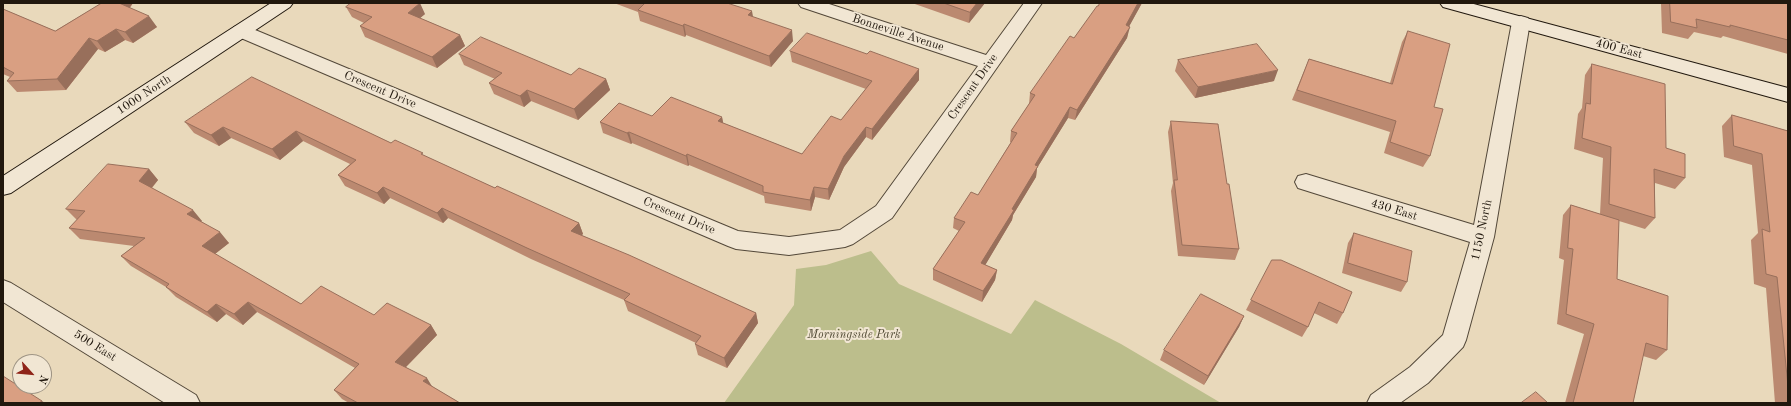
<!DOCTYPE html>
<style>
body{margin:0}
#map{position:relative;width:1791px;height:406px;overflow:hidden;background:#e9d9bb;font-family:"Old Standard TT",serif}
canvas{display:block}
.frame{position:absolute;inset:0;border:4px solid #21180e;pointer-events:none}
.north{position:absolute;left:12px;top:354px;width:40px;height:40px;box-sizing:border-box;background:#f1e6d3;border:1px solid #9e9484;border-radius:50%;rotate:117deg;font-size:11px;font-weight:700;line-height:16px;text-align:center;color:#21180e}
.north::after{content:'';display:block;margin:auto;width:14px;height:18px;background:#8f2418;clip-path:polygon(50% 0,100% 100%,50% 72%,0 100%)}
</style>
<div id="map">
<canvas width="1791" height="406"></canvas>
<div class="frame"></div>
<div class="north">N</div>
</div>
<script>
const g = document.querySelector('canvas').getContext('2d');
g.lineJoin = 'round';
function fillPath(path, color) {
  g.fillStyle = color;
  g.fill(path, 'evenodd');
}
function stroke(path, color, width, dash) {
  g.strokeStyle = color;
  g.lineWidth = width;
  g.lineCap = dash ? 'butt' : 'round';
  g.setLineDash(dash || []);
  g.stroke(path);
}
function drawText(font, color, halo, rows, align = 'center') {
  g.font = font + ' "Old Standard TT",serif';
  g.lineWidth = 4;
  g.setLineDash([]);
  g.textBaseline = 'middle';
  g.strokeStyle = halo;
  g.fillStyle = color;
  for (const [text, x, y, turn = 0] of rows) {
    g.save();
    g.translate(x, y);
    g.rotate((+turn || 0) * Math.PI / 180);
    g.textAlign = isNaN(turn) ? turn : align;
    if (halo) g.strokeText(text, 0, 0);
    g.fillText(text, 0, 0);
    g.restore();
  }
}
fillPath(new Path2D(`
 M871,251L899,284L1011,334L1035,300L1121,344L1221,403H724L794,305L796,269L826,265Z`), '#bcbe8c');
const street = new Path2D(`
 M798,3H826L986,55L1024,3H1042L892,218L853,244L845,247L789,255L736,249L728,246L234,35L232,31L234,27L241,25L248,27L738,231L789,237L840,230L876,206L978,66L801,7Z
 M1521,16L1528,18L1530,22L1494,237L1466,340L1463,347L1428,383L1400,403H1367L1371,395L1410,367L1443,335L1470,242L1298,188L1295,182L1298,176L1306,174L1474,225L1512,22L1514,18Z
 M3,280L11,283L196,395L200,403H165L3,302Z`);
const secondary = new Path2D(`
 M271,3H293L290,7L11,193L3,195V176Z
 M1440,3H1470L1788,88V102L1443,7Z`);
stroke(street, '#534839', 2);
stroke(secondary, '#21180e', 2);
fillPath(street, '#f1e6d3');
fillPath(secondary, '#f1e6d3');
fillPath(new Path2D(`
 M102,3H133L130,8L157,27L133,43L125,40L105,52L98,49L66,90L17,92L7,81L10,77L3,74V9L55,31Z
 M614,3H727L753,17L793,41L771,67L686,35L685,37L640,21L638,12Z
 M912,3H985L969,23Z
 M1100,3H1142L1129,26L1127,38L1075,120L1068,118L1037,168L1036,177L1013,215L1012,220L985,265L997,270L995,280L982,302L933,280V269L959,231L953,228L954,218L978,195L1011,142H1010L1011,131L1029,104L1030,93L1074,38Z
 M1661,3H1788V54L1723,36L1721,38L1694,32L1688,39L1662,33Z
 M346,7L425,14L420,18L460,35L465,46L437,68L365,37L360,26L364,23L352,17Z
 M1408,31L1434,107L1430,156L1423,167L1384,153L1390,132L1292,100L1309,59L1390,83L1402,42Z
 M790,51L867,54L919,69V80L872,140L866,137L844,167L829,200L815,197L811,211L765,203L764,196L689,165L688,166L632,143L631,144L603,133L600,122L652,116L722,117L723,123L802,154L841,120L866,89L792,62Z
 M459,54L571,75L606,79L610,90L578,120L531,101L524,107L494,94L489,83L495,79L464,65Z
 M1178,60L1274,81L1195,98L1175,71Z
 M1592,64L1666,148L1685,178L1675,189L1655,183V218L1645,229L1619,221L1617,279L1667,350L1656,360L1643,356L1633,403H1565L1584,334L1557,324L1564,260L1559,258L1563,215L1571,205L1600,214L1603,158L1574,149L1578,114L1582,108L1585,75Z
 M252,77L391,143L425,156L495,188L579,223L583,234L581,235L756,313L758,323L727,368L698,355L695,344L696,343L628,311L624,300L531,259L448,218L443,223L390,198L384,204L345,186L338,175L350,164L303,141L280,160L231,138L219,146L194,133L185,122Z
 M1732,115L1788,131V403H1775L1766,288L1754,284L1751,240L1758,233L1752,165L1724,157L1722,126Z
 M1171,121L1239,249L1235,260L1178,256L1171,191L1173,183L1168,132Z
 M149,169L158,180L152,188L202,221H201L229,243L215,254L301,304L431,325L437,335L406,367L433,387L460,403H349L342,399L334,390L355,368L257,312L243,325L226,314L217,322L176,297L166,287L131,266L121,256L134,246L80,239L69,228L77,220L66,209Z
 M1354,233L1407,282L1401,292L1342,273L1348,243Z
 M1272,260L1343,313L1337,324L1314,313L1308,327L1302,337L1246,310Z
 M1244,316L1239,327L1204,385L1160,360L1164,350Z`), '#bb8970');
fillPath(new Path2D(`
 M118,3H133L125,13Z
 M420,3L425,14L413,24L408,13Z
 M977,3H985L969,23L970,12Z
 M1138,3H1142L1125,34L1130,27L1127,38L1075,120L1077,110L1126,25Z
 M752,11L754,22L748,15Z
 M149,16L157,27L133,43L125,32Z
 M684,24L686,35L685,37L683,26Z
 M116,29L125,40L105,52L97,41Z
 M792,30L793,41L771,67L769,56Z
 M460,35L465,46L437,68L432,57Z
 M89,38L98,49L66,90L57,79Z
 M919,69V80L872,140V129Z
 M1278,70L1274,81L1195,98L1198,87Z
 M606,79L610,90L578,120L574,109Z
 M527,90L531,101L524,107L520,96Z
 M1070,107L1068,118L1037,168L1036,177L1013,215L1012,220L980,274L981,263L1012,209L1035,165Z
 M722,117L724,127L718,121Z
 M223,127L231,138L219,146L211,135Z
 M866,127V137L844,167L829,200L828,189L844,156Z
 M296,131L303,141L280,160L272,149Z
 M629,132L632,143L631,144L627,133Z
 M687,154L689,165L688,166L686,156Z
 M149,169L158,180L148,192L139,181Z
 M383,187L390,198L384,204L377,193Z
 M814,187L815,197L811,211L810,200Z
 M442,208L448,218L443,223L437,213Z
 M193,210L202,221L196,225L187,214Z
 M579,223L583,234L575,242L571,231Z
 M220,232L229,243L211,257L202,246Z
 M997,270L995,280L982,302L983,291Z
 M248,302L257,312L243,325L234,314Z
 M216,304L226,314L217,322L207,312Z
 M756,313L758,323L727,368L724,358Z
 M1244,316L1239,327L1204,385L1208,376Z
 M431,325L437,335L402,371L395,362Z
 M427,378L433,388L423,381Z
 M42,401L45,403H39Z`), '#986f5b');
const building = new Path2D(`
 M102,3H119L149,16L125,32L116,29L97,41L89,38L57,79L7,81L14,73L3,67V9L55,31Z
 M351,3H420L408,13L460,35L432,57L360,26L372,17L346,7Z
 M641,3H727L752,11L748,15L792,30L769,56L684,24L683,26L638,10L644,4Z
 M944,3H977L970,12Z
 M1100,3H1138L1126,25L1130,27L1077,110L1070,107L1035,165L1038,166L1012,209L1014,210L981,263L997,270L983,291L933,269L965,222L954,218L971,192L978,195L1017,133L1011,131L1035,95L1030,93L1070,36L1074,38L1097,6H1098Z
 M1670,3H1788V40L1730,25V27L1696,19L1697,28L1671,22Z
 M1408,31L1450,44L1434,107L1443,109L1430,156L1390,142L1396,121L1297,90L1309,59L1392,84Z
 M807,33L867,54L870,51L919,69L872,129L866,127L844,156L828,189L814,187L810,200L763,192V186L687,154L686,156L629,132L627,133L600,122L619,103L652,116L671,97L722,117L718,121L802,154L831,116L841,120L872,81L790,51Z
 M481,37L571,75L579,68L606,79L574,109L527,90L520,96L489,83L502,73L459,54Z
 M1257,44L1278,70L1198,87L1178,60Z
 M1592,64L1665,84L1666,148L1685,154V178L1654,169L1655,218L1609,204L1611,147L1582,138L1586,103L1590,104Z
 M252,77L391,143L395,140L423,153L421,154L495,188L497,186L579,223L571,231L629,255L756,313L724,358L695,344L701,336L624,300L630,294L527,248L442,208L437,213L383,187L377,193L338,175L356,160L296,131L272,149L223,127L211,135L185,122Z
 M1732,115L1788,131V386L1777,277L1766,274L1762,229L1770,232L1762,154L1734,146Z
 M1171,121L1218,124L1227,184H1229L1239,249L1182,245L1174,180H1177Z
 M108,164L149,169L139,181L193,210L187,214L220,232L202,246L301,304L321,286L374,315L387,303L431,325L395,362L427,378L423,381L460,403H358L334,390L359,364L248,302L234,314L216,304L207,312L166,287L169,284L121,256L145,238L69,228L85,211L66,209Z
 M1571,205L1619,220L1617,279L1668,296L1667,350L1646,343L1633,403H1573L1594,324L1566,314L1573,249L1568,248Z
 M1354,233L1412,251L1407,282L1348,263Z
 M1272,260H1281L1352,292L1343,313L1319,302L1308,327L1251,300Z
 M1201,294L1244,316L1208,376L1164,350Z
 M3,376L42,401L39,403H3Z
 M1536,392L1548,403H1521Z`);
fillPath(building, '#d99f82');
stroke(building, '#986f5b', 1);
drawText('12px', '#21180e', '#f1e6d3', [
 ["Bonneville Avenue",898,33,18],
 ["400 East",1619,49,15],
 ["Crescent Drive",973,87,-55],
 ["Crescent Drive",380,90,23],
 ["1000 North",144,95,-33],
 ["430 East",1394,210,17],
 ["Crescent Drive",679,216,23],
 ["1150 North",1482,230,-78],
 ["500 East",95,346,32]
]);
drawText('italic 12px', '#504a34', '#f1e6d3', [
 ["Morningside Park",854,335]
]);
</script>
